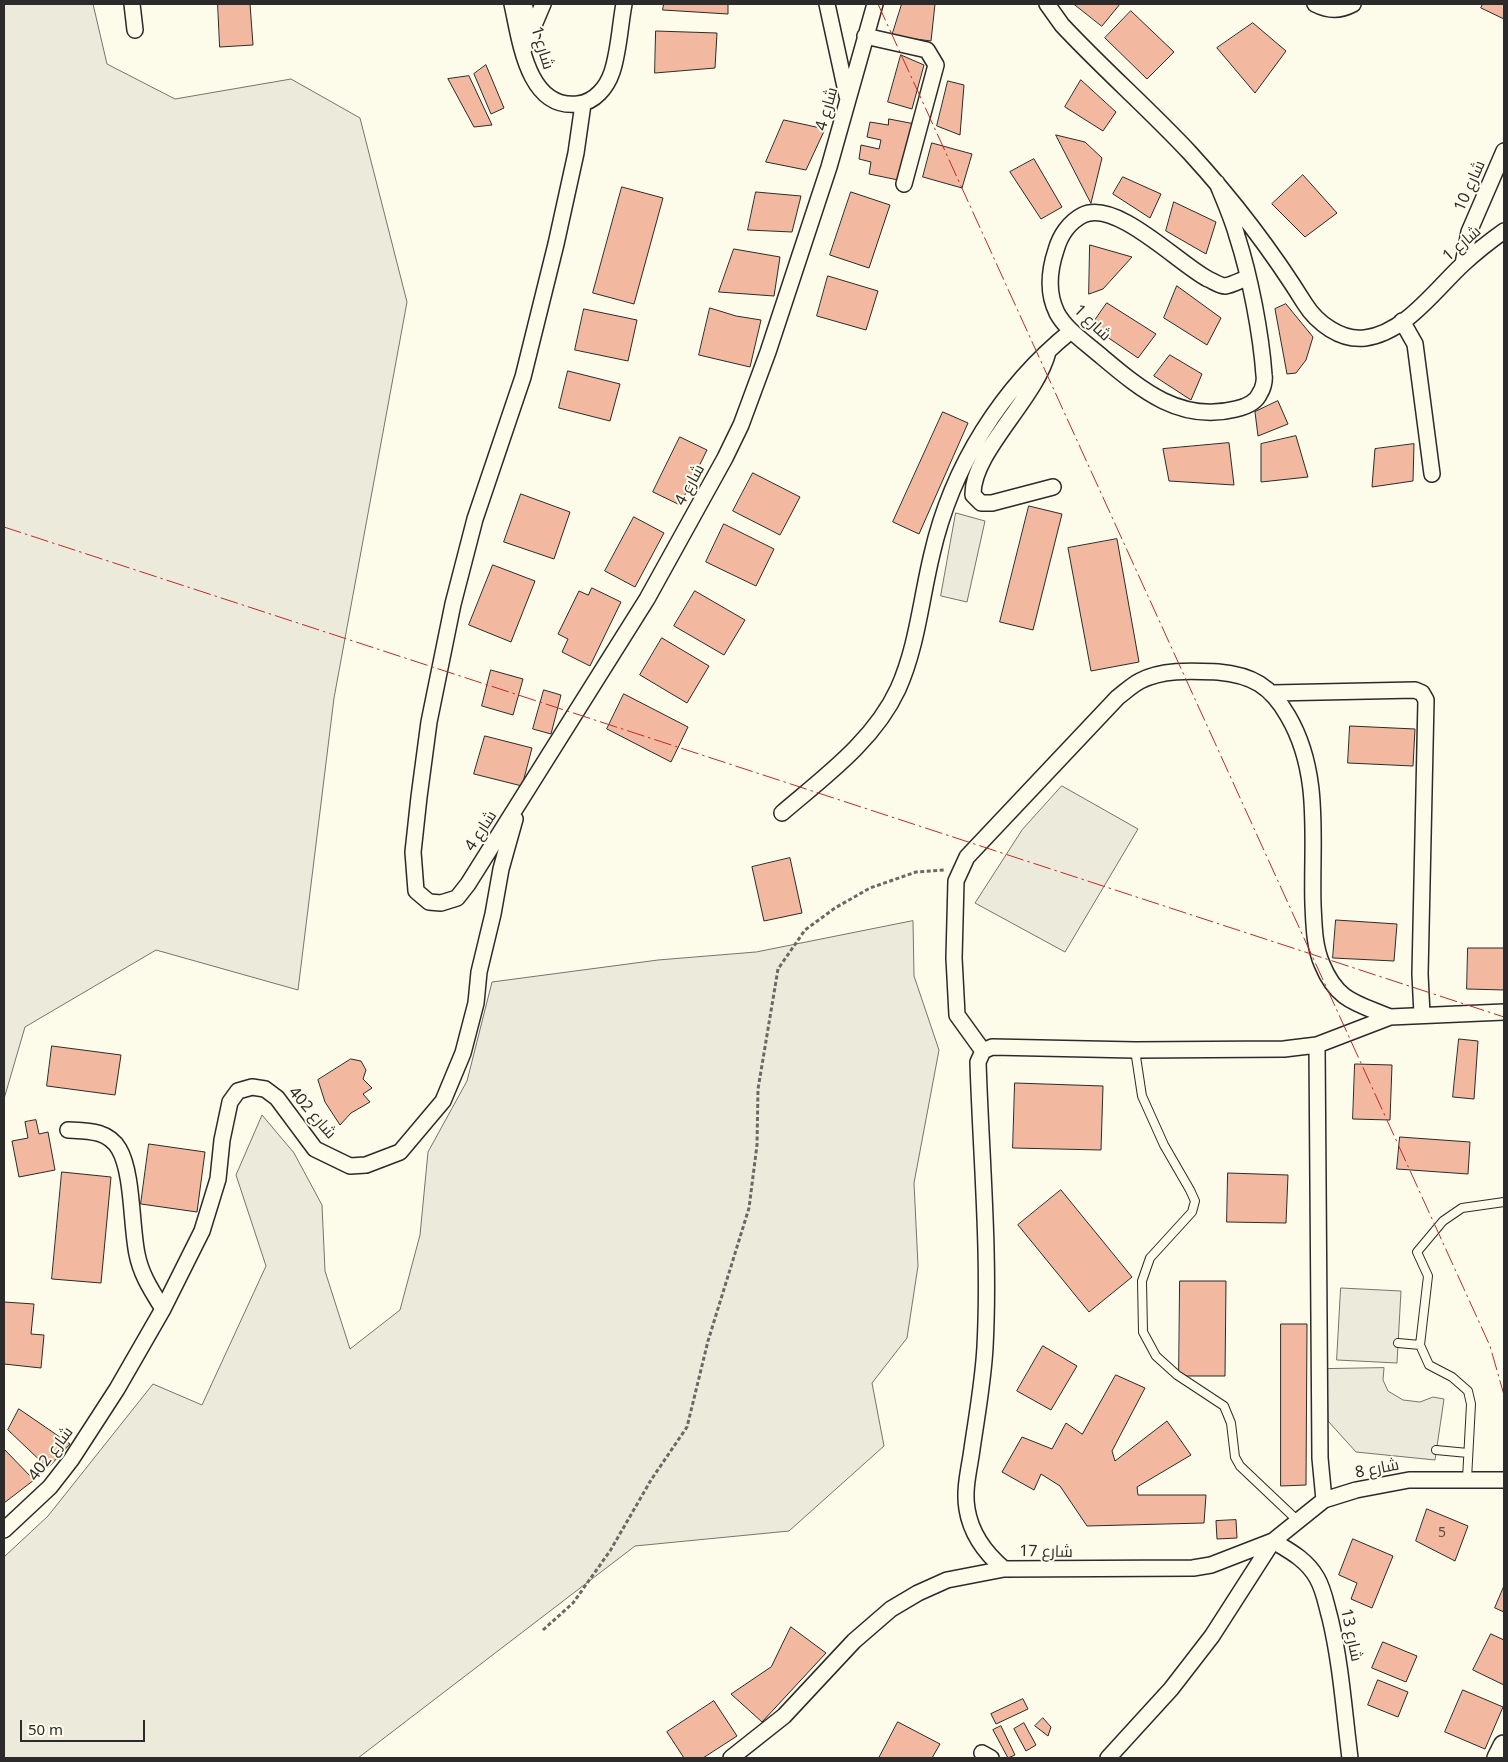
<!DOCTYPE html>
<meta charset="utf-8">
<style>
body{margin:0}
#map{position:relative;width:1508px;height:1762px;overflow:hidden;background:#fdfbea;font-family:"Noto Sans",sans-serif}
canvas{display:block}
.frame{position:absolute;inset:0;border:5px solid #2b2b2b;pointer-events:none}
.scale{position:absolute;left:20px;top:1720px;width:125px;height:22px;box-sizing:border-box;border:2px solid #2b2b2b;border-top:0;padding-left:6px;font-size:15px;line-height:18px;white-space:nowrap;color:#2b2b2b;-webkit-text-stroke:4px #fdfbea;paint-order:stroke}
</style>
<div id="map">
<canvas width="1508" height="1762"></canvas>
<div class="frame"></div>
<div class="scale">50 m</div>
</div>
<script>
const g = document.querySelector('canvas').getContext('2d');
g.lineJoin = 'round';
function fillPath(path, color) {
  g.fillStyle = color;
  g.fill(path, 'evenodd');
}
function stroke(path, color, width, dash) {
  g.strokeStyle = color;
  g.lineWidth = width;
  g.lineCap = dash ? 'butt' : 'round';
  g.setLineDash(dash || []);
  g.stroke(path);
}
function drawText(font, color, halo, rows, align = 'center') {
  g.font = font + ' "Noto Sans",Cairo,sans-serif';
  g.lineWidth = 4;
  g.setLineDash([]);
  g.textBaseline = 'middle';
  g.strokeStyle = halo;
  g.fillStyle = color;
  for (const [text, x, y, turn = 0] of rows) {
    g.save();
    g.translate(x, y);
    g.rotate((+turn || 0) * Math.PI / 180);
    g.textAlign = isNaN(turn) ? turn : align;
    if (halo) g.strokeText(text, 0, 0);
    g.fillText(text, 0, 0);
    g.restore();
  }
}
const green = new Path2D(`
 M4,4H93L107,64L175,99L291,79L360,118L407,302L334,698L298,990L156,950L25,1027L4,1099Z
 M1062,786L1138,829L1065,952L975,903L1022,830Z
 M913,921L914,976L939,1050L914,1183L918,1266L907,1338L872,1383L884,1446L789,1531L635,1546L358,1758H4V1557L48,1516L153,1384L202,1405L266,1266L236,1175L262,1115L294,1153L322,1205L325,1271L350,1349L400,1310L420,1235L428,1152L467,1081L492,982L658,960L756,952Z`);
fillPath(green, '#ecebdb');
stroke(green, '#74746e', 1);
const parking = new Path2D(`
 M956,513L985,521L967,602L941,596Z
 M1341,1288L1401,1291L1397,1363L1337,1360Z
 M1384,1368L1383,1380L1388,1391L1403,1400L1420,1402L1433,1397L1444,1399L1435,1460L1356,1452L1328,1421L1327,1369Z`);
fillPath(parking, '#eceadb');
stroke(parking, '#74746e', 1);
const building = new Path2D(`
 M218,4H250L253,45L220,47Z
 M664,4H728V14L663,10Z
 M902,4H935L931,41L892,36Z
 M1074,4H1120L1102,26Z
 M1483,4H1504V19L1481,8Z
 M1131,11L1174,52L1147,79L1105,38Z
 M1253,23L1286,51L1255,93L1217,48Z
 M656,31L717,33L715,68L655,73Z
 M901,55L924,65L912,109L888,102Z
 M486,65L504,108L491,114L474,74Z
 M469,76L492,125L474,127L448,79Z
 M1081,80L1116,112L1103,131L1065,107Z
 M948,81L964,85L960,135L937,126Z
 M889,119L915,124L903,181L869,174L871,162L859,159L861,145L879,149L881,140L867,137L870,122L888,125Z
 M784,120L825,129L806,170L766,162Z
 M1056,135L1085,142L1102,158L1091,203Z
 M932,143L972,154L962,188L923,177Z
 M1034,159L1062,207L1041,219L1010,172Z
 M1303,175L1337,213L1305,237L1272,204Z
 M1123,177L1161,194L1150,218L1113,194Z
 M622,187L663,198L634,304L593,293Z
 M756,192L801,196L792,232L748,230Z
 M851,192L890,205L869,268L830,255Z
 M1174,202L1216,222L1206,254L1166,231Z
 M1090,245L1132,257L1103,289L1089,294Z
 M734,249L780,257L774,296L719,292Z
 M828,276L878,291L866,330L817,316Z
 M1177,286L1221,318L1207,345L1164,318Z
 M1107,303L1156,334L1138,358L1091,326Z
 M1286,304L1313,337L1306,360L1296,373L1287,374L1275,309Z
 M710,308L736,316L761,320L750,367L699,355Z
 M584,309L637,320L628,361L575,350Z
 M1170,355L1202,374L1191,400L1154,376Z
 M568,371L620,384L610,421L559,408Z
 M1278,401L1288,424L1258,436L1255,412Z
 M943,412L968,423L919,534L893,522Z
 M1296,436L1308,477L1261,482V444Z
 M680,437L707,450L680,505L653,492Z
 M1229,443L1234,485L1169,481L1163,449Z
 M1414,444L1413,481L1372,487L1375,449Z
 M753,473L800,497L780,535L733,511Z
 M521,494L570,512L554,559L504,542Z
 M1029,506L1062,514L1033,630L1000,622Z
 M634,517L664,533L635,587L605,571Z
 M724,524L774,549L756,586L706,562Z
 M1117,539L1139,662L1091,671L1068,548Z
 M493,565L535,581L511,642L469,625Z
 M592,588L621,602L590,666L562,652L568,639L558,634L579,591L588,595Z
 M695,591L745,620L724,655L674,626Z
 M662,638L709,666L687,703L640,675Z
 M491,670L523,679L513,715L482,706Z
 M544,690L561,695L551,734L533,729Z
 M624,694L688,727L671,762L607,729Z
 M1350,726L1415,729L1413,766L1348,763Z
 M485,736L532,748L522,786L474,774Z
 M790,858L802,913L764,921L752,867Z
 M1336,920L1397,924L1394,961L1333,958Z
 M1468,948H1504V990L1467,989Z
 M1459,1039L1478,1041L1474,1099L1453,1097Z
 M52,1046L121,1055L115,1095L47,1086Z
 M351,1059L361,1061L366,1070L363,1079L372,1088L363,1094L370,1102L351,1113L340,1125L325,1102L318,1080Z
 M1355,1064L1392,1065L1390,1120L1353,1119Z
 M1015,1083L1103,1086L1101,1150L1013,1148Z
 M36,1120L39,1134L48,1132L55,1170L19,1177L12,1141L28,1138L25,1122Z
 M1400,1137L1470,1142L1468,1174L1397,1169Z
 M149,1144L205,1152L197,1212L141,1204Z
 M62,1172L111,1177L101,1283L52,1279Z
 M1228,1173L1288,1175L1286,1223L1227,1222Z
 M1061,1190L1132,1277L1089,1312L1018,1225Z
 M1180,1281H1226L1225,1376H1179Z
 M4,1302L34,1304L31,1334L44,1335L41,1368L4,1364Z
 M1281,1324H1307L1306,1485L1281,1486Z
 M1043,1346L1077,1366L1051,1410L1017,1391Z
 M1116,1375L1145,1388L1112,1451L1115,1461L1167,1421L1191,1455L1137,1487L1138,1495H1206L1204,1523L1087,1526L1060,1486L1041,1474L1034,1490L1002,1472L1022,1437L1052,1449L1066,1423L1082,1434Z
 M19,1409L70,1444L48,1468L8,1430Z
 M4,1449L34,1480L4,1503Z
 M1427,1509L1468,1526L1455,1561L1416,1541Z
 M1236,1520L1237,1538L1217,1539L1216,1521Z
 M1353,1539L1393,1556L1372,1608L1351,1599L1357,1583L1339,1575Z
 M1504,1586V1612L1495,1608Z
 M791,1627L826,1653L762,1722L731,1694L771,1667Z
 M1491,1634L1504,1640V1685L1473,1670Z
 M1383,1642L1417,1656L1406,1682L1372,1668Z
 M1378,1680L1408,1692L1398,1717L1368,1705Z
 M1463,1690L1503,1707L1485,1749L1445,1732Z
 M1023,1699L1028,1709L996,1724L991,1714Z
 M714,1701L737,1736L703,1758H684L667,1732Z
 M1043,1718L1051,1727L1048,1736L1035,1726Z
 M898,1722L940,1744L932,1758H879Z
 M1024,1723L1036,1745L1026,1751L1014,1729Z
 M1001,1726L1015,1755L1008,1758L993,1730Z`);
fillPath(building, '#f2b8a0');
stroke(building, '#2b2b2b', 1);
const lane = new Path2D(`
 M1135,1050L1142,1096L1164,1145L1190,1190L1195,1201L1192,1212L1150,1258L1142,1281L1143,1332L1156,1356L1177,1375L1224,1406L1231,1423L1235,1457L1240,1466L1298,1521
 M1398,1343L1420,1345
 M1436,1450L1468,1453
 M1467,1479L1471,1404L1468,1391L1452,1377L1429,1365L1420,1345L1428,1276L1417,1252L1443,1221L1462,1208L1504,1202`);
const street = new Path2D(`
 M132,4L135,30
 M512,4C520,39 527,110 578,104C595,102 607,87 612,72C619,51 620,25 624,4
 M524,4L532,35
 M827,4L847,96
 M1047,4L1062,25C1103,69 1149,109 1190,153C1233,200 1272,251 1305,304C1317,323 1341,341 1365,338C1405,333 1435,290 1463,264C1476,252 1490,241 1504,231
 M1315,4C1329,11 1340,11 1353,4
 M865,36L927,50L936,65L904,184
 M523,51L543,4
 M583,104L576,153L556,244L523,377L475,519L453,604L429,722L419,797L413,852L416,891L429,902L441,903L457,898L468,884L647,599L725,458L741,425L768,352L829,167L875,4
 M1217,183C1224,200 1232,218 1237,236C1250,276 1261,333 1264,375C1265,380 1263,389 1260,393C1256,403 1245,407 1236,409C1177,424 1137,386 1095,351C1082,340 1065,328 1057,313C1047,293 1049,271 1056,250C1060,236 1069,222 1083,215C1116,199 1179,264 1208,279C1213,281 1220,286 1225,286C1232,285 1241,280 1247,278
 M1463,264L1469,232L1504,151
 M1402,321L1415,344L1432,474
 M1048,352C1036,399 972,452 973,495L981,503H992L1053,487
 M1273,693L1415,690L1422,693L1426,700L1420,974L1422,1015
 M782,813C824,777 874,741 898,689C917,647 921,599 932,554C952,466 1002,387 1071,331
 M1317,1045L1320,1458L1324,1500
 M983,1051L957,1015L954,958L956,881L967,857L1118,697C1125,692 1132,685 1140,681C1163,669 1193,671 1218,672C1252,675 1271,686 1288,716C1322,774 1311,840 1313,905C1314,924 1314,946 1322,964C1337,1001 1356,1003 1390,1017
 M68,1130C87,1131 108,1130 119,1149C133,1173 131,1225 137,1254C141,1275 152,1291 163,1309
 M4,1530L50,1487L71,1460L117,1389L163,1309L202,1231L218,1179L222,1140L230,1102L238,1091L252,1087L265,1089L277,1098L315,1149L350,1166L366,1165L400,1152L443,1101L463,1053L476,1003L479,972L493,914L501,869L515,819
 M1273,1541C1290,1551 1307,1560 1317,1578C1324,1590 1326,1604 1330,1618C1341,1664 1344,1711 1350,1758
 M1004,1569C985,1553 971,1534 967,1509C964,1492 968,1474 971,1456C976,1420 983,1384 985,1347C990,1252 981,1157 978,1062L983,1051L992,1047L1135,1050L1284,1049L1317,1045L1390,1017L1504,1012
 M982,1753L991,1758
 M731,1758L784,1716L854,1641L891,1609L918,1593L947,1580L1004,1569L1193,1568L1211,1565L1273,1541
 M1108,1758L1171,1689L1212,1636L1273,1541L1324,1500L1356,1490L1409,1480H1504`);
const secondary = new Path2D(`
 M1498,1758L1504,1746`);
stroke(lane, '#2b2b2b', 10);
stroke(street, '#2b2b2b', 18);
stroke(secondary, '#2b2b2b', 24);
stroke(new Path2D(`
 M543,1630L573,1603L610,1551L651,1480L687,1427L708,1341L749,1208L757,1145L758,1089L778,969L805,930L835,908L870,888L916,872L944,870`), '#6a6964', 3, [4, 2.5]);
stroke(lane, '#fdfbea', 8);
stroke(street, '#fdfbea', 15);
stroke(secondary, '#fdfbea', 21);
stroke(new Path2D(`
 M878,4L1490,1346L1504,1395
 M4,527L1504,1017`), '#c62828', 1, [18, 4, 2.5, 4]);
drawText('14px', '#5d4e48', null, [
 ["5",1442,1533]
]);
drawText('16px', '#2b2b2b', '#fdfbea', [
 ["شارع 1",542,48,73],
 ["شارع 4",827,109,-74],
 ["شارع 10",1470,186,-66],
 ["شارع 1",1462,244,-41],
 ["شارع 1",1092,323,44],
 ["شارع 4",690,485,-61],
 ["شارع 4",481,831,-57],
 ["شارع 402",312,1113,49],
 ["شارع 402",51,1454,-53],
 ["شارع 8",1377,1469,-11],
 ["شارع 17",1046,1552,1],
 ["شارع 13",1351,1635,78]
]);
</script>
